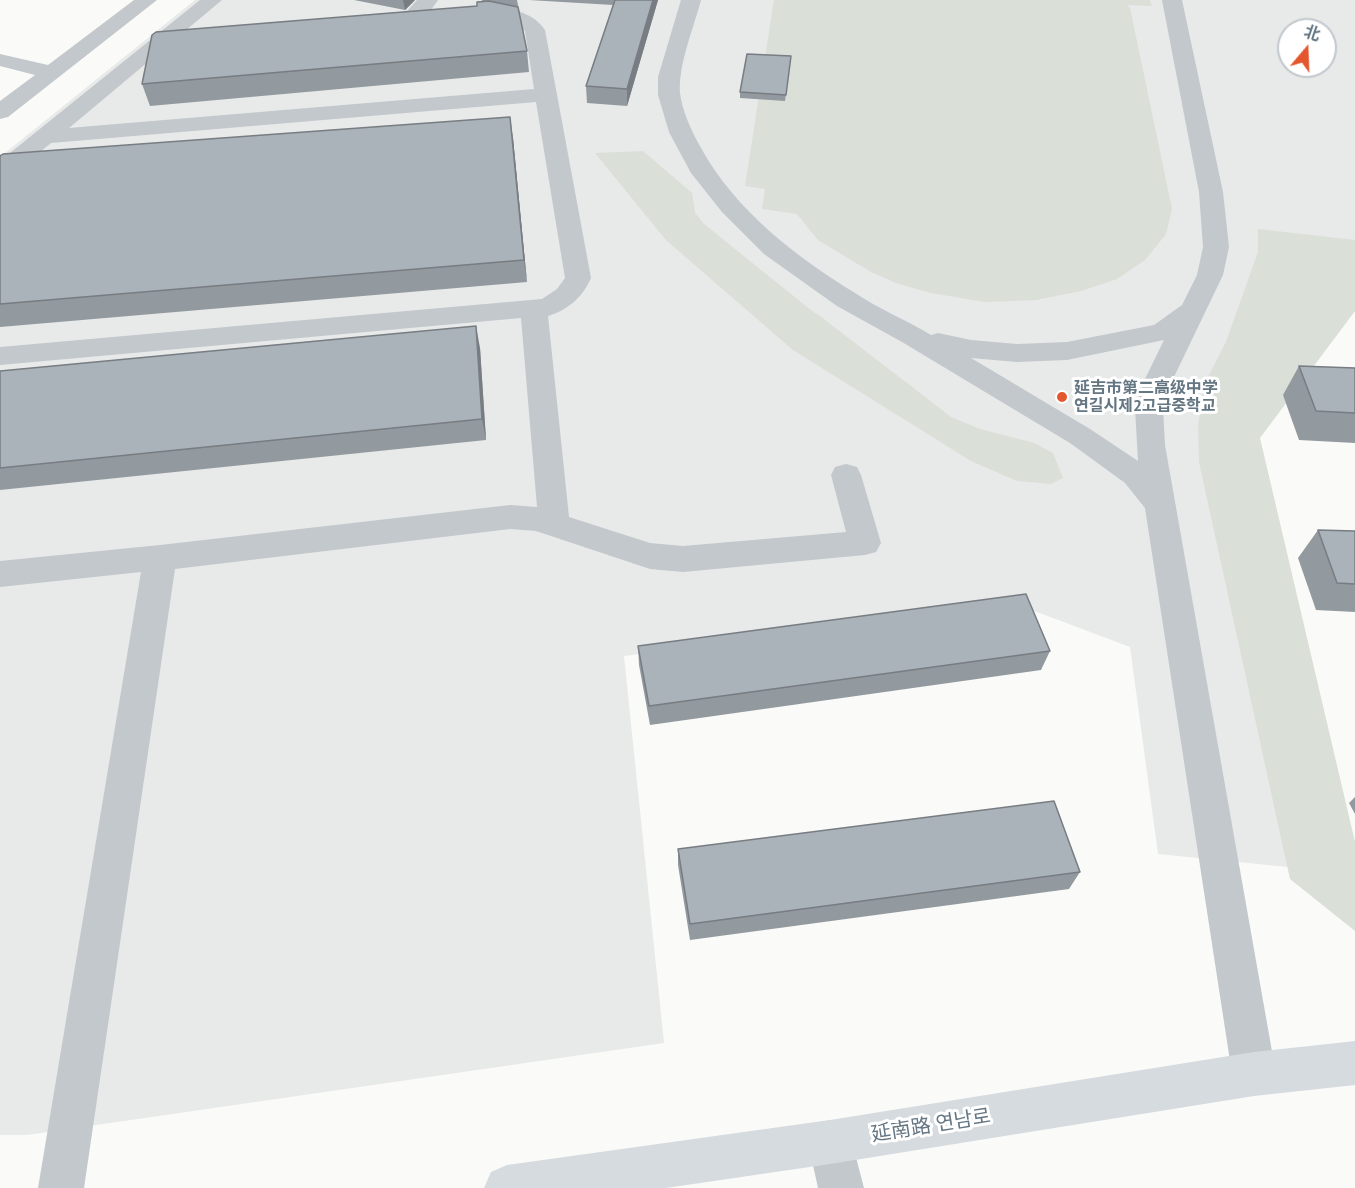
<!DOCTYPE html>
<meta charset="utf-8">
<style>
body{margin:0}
#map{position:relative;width:1355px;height:1188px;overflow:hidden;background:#fafaf8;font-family:"PT Sans","Noto Sans SC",sans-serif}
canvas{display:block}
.north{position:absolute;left:1277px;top:18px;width:60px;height:60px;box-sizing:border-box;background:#fff;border:2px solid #c1c8cd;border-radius:50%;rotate:19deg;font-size:16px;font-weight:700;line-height:24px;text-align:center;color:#657683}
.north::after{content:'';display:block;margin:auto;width:21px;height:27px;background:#e4572e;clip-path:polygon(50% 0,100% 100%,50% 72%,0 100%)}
</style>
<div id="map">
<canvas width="1355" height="1188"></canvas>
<div class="north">北</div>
</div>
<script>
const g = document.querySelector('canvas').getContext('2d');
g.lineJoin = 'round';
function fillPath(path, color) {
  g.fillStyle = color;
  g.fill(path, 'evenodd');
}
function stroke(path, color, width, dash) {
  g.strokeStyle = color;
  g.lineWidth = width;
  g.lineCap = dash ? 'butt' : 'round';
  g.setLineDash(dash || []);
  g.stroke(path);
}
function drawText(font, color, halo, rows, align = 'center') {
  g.font = font + ' "PT Sans","Noto Sans SC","Noto Sans KR",sans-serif';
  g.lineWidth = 6;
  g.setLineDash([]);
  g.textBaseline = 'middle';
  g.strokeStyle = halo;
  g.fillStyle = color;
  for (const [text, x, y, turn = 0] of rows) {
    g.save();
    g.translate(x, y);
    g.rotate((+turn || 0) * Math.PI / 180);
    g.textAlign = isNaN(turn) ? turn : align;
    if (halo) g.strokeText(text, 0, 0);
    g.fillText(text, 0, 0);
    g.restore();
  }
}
fillPath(new Path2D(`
 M195,0H1355V284L1217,442L1298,868L1158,854L1130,647L1021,606L624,656L664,1043L27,1135H0V157ZM1289,30H1325V66H1289Z`), '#e8e9e9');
fillPath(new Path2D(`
 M774,0H1150L1152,6L1127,5L1130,8L1172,209L1166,234L1145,260L1117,279L1081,291L1036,300L985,302L931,293L896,283L871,272L818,240L797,214L762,209L765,189L745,186Z
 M643,151L692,193L695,213L704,224L817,315L816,313L951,417L980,429L1034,443L1053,453L1063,478L1051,484L1017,481L971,461L793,350L666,240L595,153Z
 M1258,229L1355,240V311L1260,438L1355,842V931L1290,879L1199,462L1198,425L1205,383L1226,342L1258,252Z`), '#dadfd7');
fillPath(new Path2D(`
 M134,0H157L8,117L0,119V101L35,75L0,66V54L48,65Z
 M200,0H222L69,128L534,89L525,31C509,16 490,24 471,19L468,15L471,11C496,4 530,8 545,30L591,278C583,297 568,310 548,316L569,517L650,543L683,546L846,532L831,475L835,467L846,464L857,467L861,475L881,543L876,552L865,555L683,572L650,569L536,531L510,529L175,569L84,1188H38L141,572L0,587V561L160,545L510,505L537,507L521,318L0,365V347L542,299L557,289L565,278L536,102L51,143L8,178L0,180V161Z
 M417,0H438C430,12 420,26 404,22L401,18Z
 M681,0H701C694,27 678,65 680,93C682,111 692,132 701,148C735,210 795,256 855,293C879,309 906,320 931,335L938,333L971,340L1017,344L1067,342L1154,325L1182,305L1197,275L1203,247L1199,192L1162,0H1182L1223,192L1229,247L1223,275L1173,379L1163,408L1165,445L1276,1074L1269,1089L1254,1096L1239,1089L1232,1074L1145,508L1125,483L1070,443L902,342L837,306L764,254L722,212L691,173L669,132L658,95V77ZM1164,340L1145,379L1135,408L1138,461L1090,429L971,358L1017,362L1067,360Z
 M830,1120L846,1126L852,1142L864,1188H818L808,1142L814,1126Z`), '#c3c8cc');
fillPath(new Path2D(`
 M1355,1041V1085L1254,1096L830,1164L666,1188H484L491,1172L507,1165L830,1120L1254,1052Z`), '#d6dbdf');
fillPath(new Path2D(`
 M354,0H415L405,10Z
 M482,0H517L527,51L529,72L150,106L142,84L477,6L482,2Z
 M529,0H658L627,106L587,103L586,86L613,5Z
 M791,56L785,101L740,98V92Z
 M513,138L527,282L0,327V156Z
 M480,348L486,440L0,490V371Z
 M1299,366L1355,368V443L1299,440L1283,395Z
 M1318,530L1355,531V612L1316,610L1298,558Z
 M638,646L1050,651L1041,670L650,725L639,665Z
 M1355,797V814L1349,803Z
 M678,849L1080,872L1069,889L690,940L678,865Z`), '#929a9f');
fillPath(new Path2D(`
 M403,0H415L405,10Z
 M653,0H658L627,106V89Z
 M510,117L513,138L527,282L524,260Z
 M476,326L480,348L486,440L482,419Z`), '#777d82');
const building = new Path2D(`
 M615,0H653L627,89L586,86Z
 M489,1L518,7L527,51L142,84L152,35L156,32L477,6V2Z
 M747,54L791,56L786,95L740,92Z
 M510,117L524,260L0,304V156L3,154Z
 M476,326L482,419L0,468V371Z
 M1299,366L1355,368V413L1316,411Z
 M1318,530L1355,531V584L1337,583Z
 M1026,594L1050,651L649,706L638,646Z
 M1054,801L1080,872L690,924L678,849Z`);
fillPath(building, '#aab3b9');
stroke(building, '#777d82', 1.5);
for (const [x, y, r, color] of [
 [1062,397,6,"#e4572e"]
]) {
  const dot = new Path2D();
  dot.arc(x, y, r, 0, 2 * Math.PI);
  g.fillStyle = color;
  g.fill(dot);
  stroke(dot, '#fff', 2);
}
drawText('bold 16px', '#657683', '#fff', [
 ["延吉市第二高级中学",1074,388],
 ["연길시제2고급중학교",1074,406]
], 'left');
drawText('20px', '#657683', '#fff', [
 ["延南路 연남로",931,1126,-9]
]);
</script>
